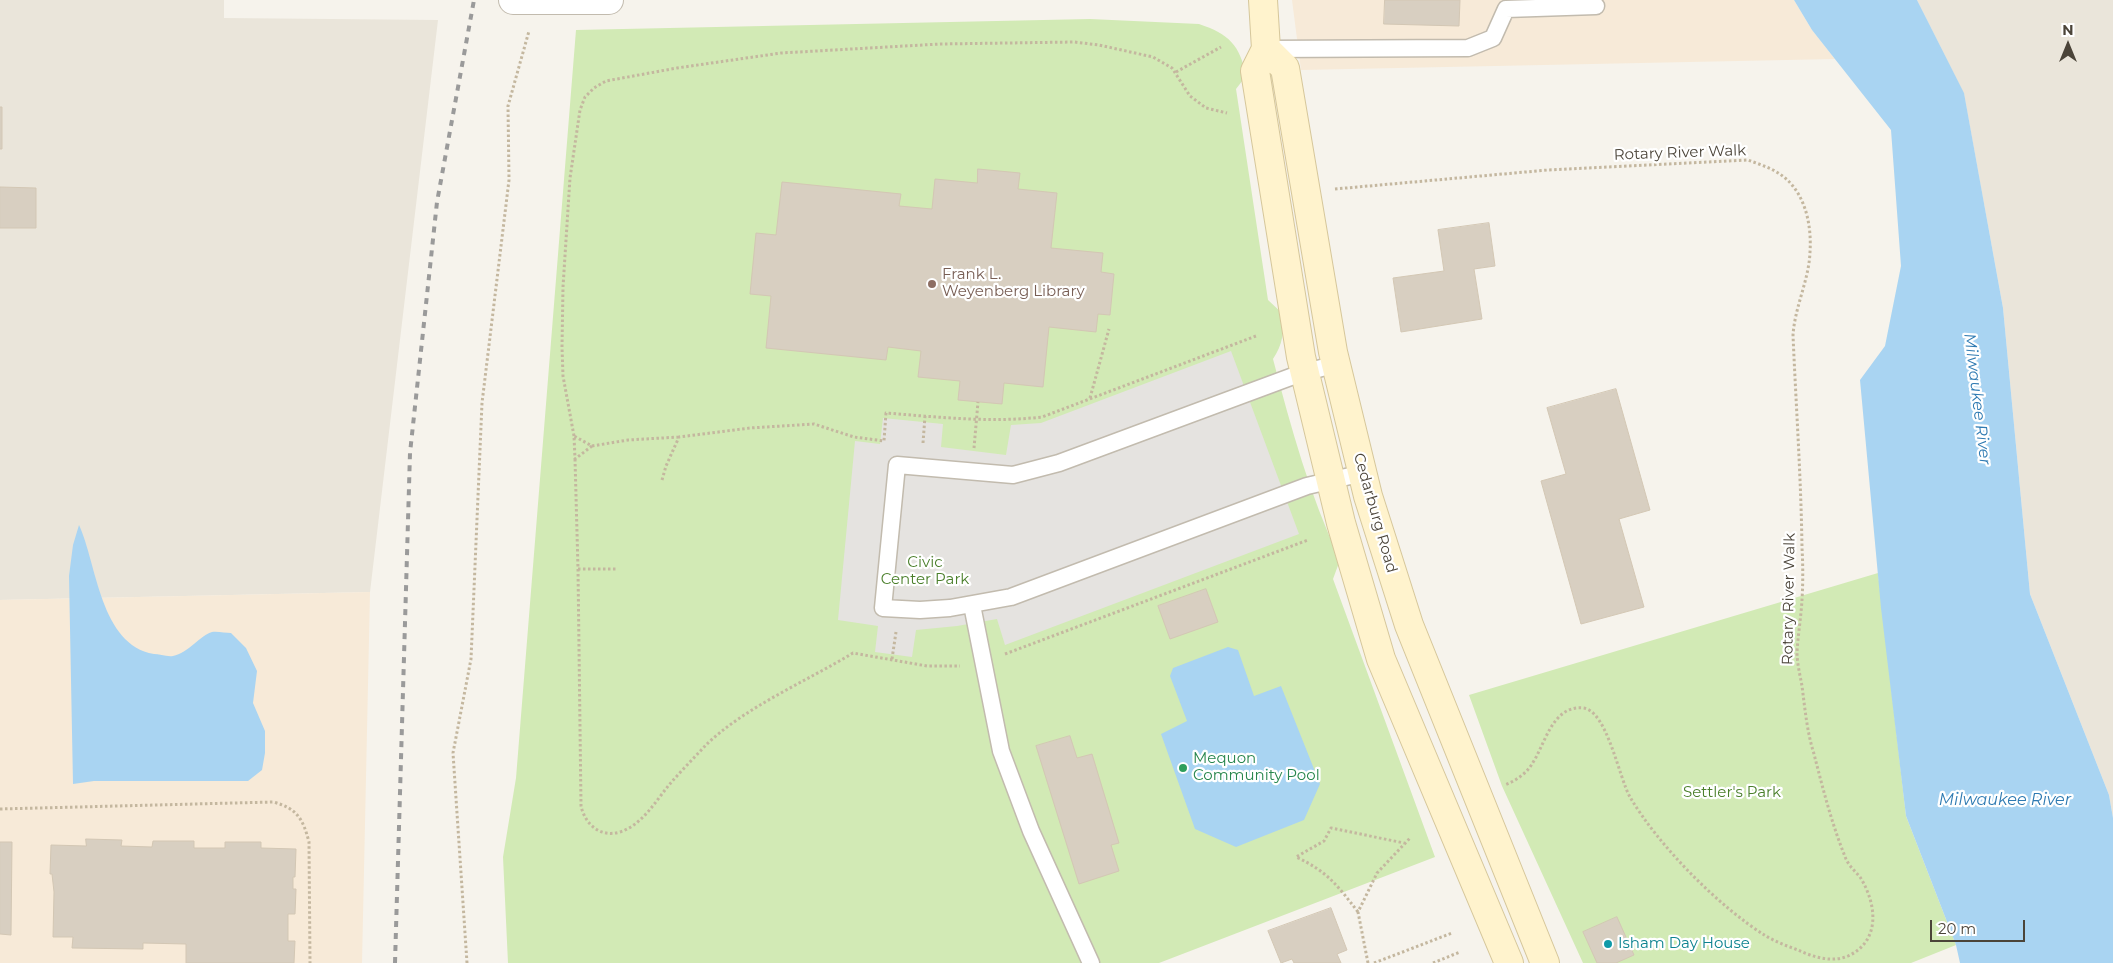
<!DOCTYPE html>
<style>
body{margin:0}
#map{position:relative;width:2113px;height:963px;overflow:hidden;background:#f6f3ec;font-family:Montserrat,sans-serif}
canvas{display:block}
.north{position:absolute;left:2043px;top:20px;width:50px;height:50px;-webkit-text-stroke:4px #fff;paint-order:stroke;rotate:0deg;font-size:14px;font-weight:700;line-height:20px;text-align:center;color:#4b4439}
.north::after{content:'';display:block;margin:auto;width:18px;height:22px;background:#4b4439;clip-path:polygon(50% 0,100% 100%,50% 72%,0 100%)}
.scale{position:absolute;left:1930px;top:920px;width:95px;height:22px;box-sizing:border-box;border:2px solid #4b4439;border-top:0;padding-left:6px;font-size:15px;line-height:18px;white-space:nowrap;color:#4b4439;-webkit-text-stroke:4px #fff;paint-order:stroke}
</style>
<div id="map">
<canvas width="2113" height="963"></canvas>
<div class="north">N</div>
<div class="scale">20 m</div>
</div>
<script>
const g = document.querySelector('canvas').getContext('2d');
g.lineJoin = 'round';
function fillPath(path, color) {
  g.fillStyle = color;
  g.fill(path, 'evenodd');
}
function stroke(path, color, width, dash) {
  g.strokeStyle = color;
  g.lineWidth = width;
  g.lineCap = dash ? 'butt' : 'round';
  g.setLineDash(dash || []);
  g.stroke(path);
}
function drawText(font, color, halo, rows, align = 'center') {
  g.font = font + ' Montserrat,sans-serif';
  g.lineWidth = 4.5;
  g.setLineDash([]);
  g.textBaseline = 'middle';
  g.strokeStyle = halo;
  g.fillStyle = color;
  for (const [text, x, y, turn = 0] of rows) {
    g.save();
    g.translate(x, y);
    g.rotate((+turn || 0) * Math.PI / 180);
    g.textAlign = isNaN(turn) ? turn : align;
    if (halo) g.strokeText(text, 0, 0);
    g.fillText(text, 0, 0);
    g.restore();
  }
}
fillPath(new Path2D(`
 M0,0H224V18L438,20L370,592L0,600Z
 M1917,0H2113V818L2109,795L2030,594L2003,308L1964,94Z`), '#eae5da');
fillPath(new Path2D(`
 M1292,0H1794L1812,30L1835,59L1301,70Z
 M370,592L362,963H0V600Z`), '#f7ead8');
fillPath(new Path2D(`
 M1090,19L1199,24C1229,34 1240,45 1246,76L1236,89L1268,300L1283,314C1284,332 1283,344 1273,359C1291,428 1310,496 1340,560L1333,579L1435,857L1159,963H508L503,857L516,778L576,30Z
 M1878,573L1906,816L1956,945L1911,963H1583L1502,786L1469,695Z`), '#d2eab5');
fillPath(new Path2D(`
 M1231,351L1299,534L1005,645L997,619L957,626L916,630L912,657L875,652L878,626L838,620L855,441L880,444L883,418L943,424L941,447L1006,455L1011,425L1041,423Z`), '#e5e3e0');
fillPath(new Path2D(`
 M1794,0H1917L1964,93L2003,308L2030,594L2109,795L2113,818V963H1960L1956,945L1906,816L1881,608L1860,380L1885,346L1901,266L1891,130L1812,30Z
 M79,525C97,564 100,645 154,654C159,654 167,657 173,656C188,653 201,635 212,632C217,631 226,633 231,633L246,648L257,671L253,703L265,731V753L262,770L248,781H94L73,784L69,576L73,545Z
 M1228,647L1238,650L1254,696L1281,686L1320,784L1304,820L1236,847L1195,829L1161,734L1187,721L1170,676L1173,668Z`), '#a9d4f2');
const building = new Path2D(`
 M1385,0H1460L1459,26L1384,24Z
 M0,107H2V149H0Z
 M978,169L1020,173L1018,189L1057,193L1051,248L1103,253L1101,272L1114,274L1110,315L1098,314L1096,332L1049,327L1043,387L1004,383L1002,404L958,400L960,381L918,377L921,351L888,347L886,360L766,348L771,296L750,294L756,233L776,235L782,182L901,194L899,206L932,209L935,179L977,183Z
 M0,187L36,188V228H0Z
 M1489,223L1495,266L1474,269L1482,319L1401,332L1393,278L1444,271L1438,230Z
 M1616,389L1650,510L1619,519L1644,607L1581,624L1541,481L1566,474L1547,408Z
 M1206,589L1218,622L1170,639L1158,606Z
 M1070,736L1077,758L1092,754L1119,843L1111,845L1119,871L1079,884L1036,746Z
 M86,839L122,840L121,846L152,847L153,841H194V848H225V842H261V848L296,849L295,877H293V889H296L295,914H288V941H295L294,963H186V944L143,943V949L72,948L73,937H53L54,892L52,874H50L51,845L86,846Z
 M0,842H12L11,935L0,934Z
 M1331,908L1347,950L1337,954L1341,963H1294L1292,959L1281,963L1268,931Z
 M1617,917L1634,955L1616,963H1597L1583,932Z`);
fillPath(building, '#d8cfc1');
stroke(building, '#d3c7b4', 1);
const lane = new Path2D(`
 M1266,49L1468,48L1493,38L1506,9L1596,6
 M1336,364L1296,375L1059,463L1013,475L897,465L883,608L920,610L950,608L1011,597L1307,486L1363,473
 M972,605L1001,751L1031,831L1091,963`);
const street = new Path2D(`
 M513,0H609`);
const secondary = new Path2D(`
 M1263,0L1266,49L1255,71L1301,357L1341,523L1381,659L1509,963
 M1266,49L1285,68L1333,352L1368,496L1409,625L1545,963`);
stroke(lane, '#c2bbae', 19);
stroke(street, '#c2bbae', 30);
stroke(secondary, '#d6c79b', 30);
stroke(new Path2D(`
 M1176,72L1221,47
 M1335,189L1548,170L1748,160C1756,163 1765,166 1773,170C1803,185 1812,220 1810,252C1809,280 1795,306 1793,335C1796,406 1801,477 1802,548C1803,565 1803,583 1802,600C1801,617 1798,635 1797,652C1797,663 1800,675 1802,686C1805,709 1807,732 1814,754C1823,789 1832,825 1846,859C1849,866 1855,871 1860,877C1877,904 1881,941 1848,956C1832,963 1813,957 1798,950C1787,946 1776,942 1766,936C1719,907 1658,845 1630,797C1619,778 1607,710 1583,708C1552,705 1545,745 1532,764C1526,774 1515,781 1505,785
 M1090,398L1109,329
 M574,436L563,376L562,347L563,287L570,178L580,110L585,97L594,88L606,81L677,68L781,53L940,44L1074,42L1099,45L1153,57L1172,68L1190,96L1206,108L1227,113
 M923,443L925,416
 M592,446L575,459L574,436L592,446L628,440L679,437
 M974,448L978,402
 M575,459L578,569H616
 M662,480L666,466L679,437L750,428L814,424L854,437L884,441L886,413C938,417 990,423 1042,417L1256,336
 M578,569L581,806C585,824 600,838 620,832C642,825 655,802 669,785C680,772 693,759 705,746C743,708 807,681 853,653L927,666H960
 M1005,654L1308,540
 M892,659L896,632
 M0,809L273,802C297,808 303,819 309,842L310,963
 M1358,912C1338,886 1327,871 1296,857L1324,841L1331,828L1404,843
 M467,963L453,753L471,659L482,403L509,180L508,106L529,31
 M1368,963L1358,912L1377,873L1411,837
 M1374,963L1452,933
 M1433,963L1460,952`), '#c4b79f', 3, [2.5, 2.5]);
stroke(lane, '#fff', 16);
stroke(street, '#fff', 28);
stroke(secondary, '#fff3cd', 28);
stroke(new Path2D(`
 M395,963L410,453L437,202L474,0`), '#9a9a9a', 4, [6, 6]);
for (const [x, y, r, color] of [
 [932,284,5,"#8d6e63"],
 [1183,768,5,"#2e9e5b"],
 [1608,944,5,"#0f9aa8"]
]) {
  const dot = new Path2D();
  dot.arc(x, y, r, 0, 2 * Math.PI);
  g.fillStyle = color;
  g.fill(dot);
  stroke(dot, '#fff', 2);
}
drawText('15px', '#4b4439', '#fff', [
 ["Rotary River Walk",1680,153,-2],
 ["Cedarburg Road",1375,513,74],
 ["Rotary River Walk",1789,599,-89]
]);
drawText('15px', '#785e54', '#fff', [
 ["Frank L.",942,275],
 ["Weyenberg Library",942,292]
], 'left');
drawText('15px', '#4a7f2a', '#fff', [
 ["Civic",925,563],
 ["Center Park",925,580],
 ["Settler's Park",1732,793]
]);
drawText('15px', '#27864d', '#fff', [
 ["Mequon",1193,759],
 ["Community Pool",1193,776]
], 'left');
drawText('15px', '#0d838f', '#fff', [
 ["Isham Day House",1618,944]
], 'left');
drawText('italic 16px', '#2e7ab2', '#fff', [
 ["Milwaukee River",1977,399,83],
 ["Milwaukee River",2005,800]
]);
</script>
